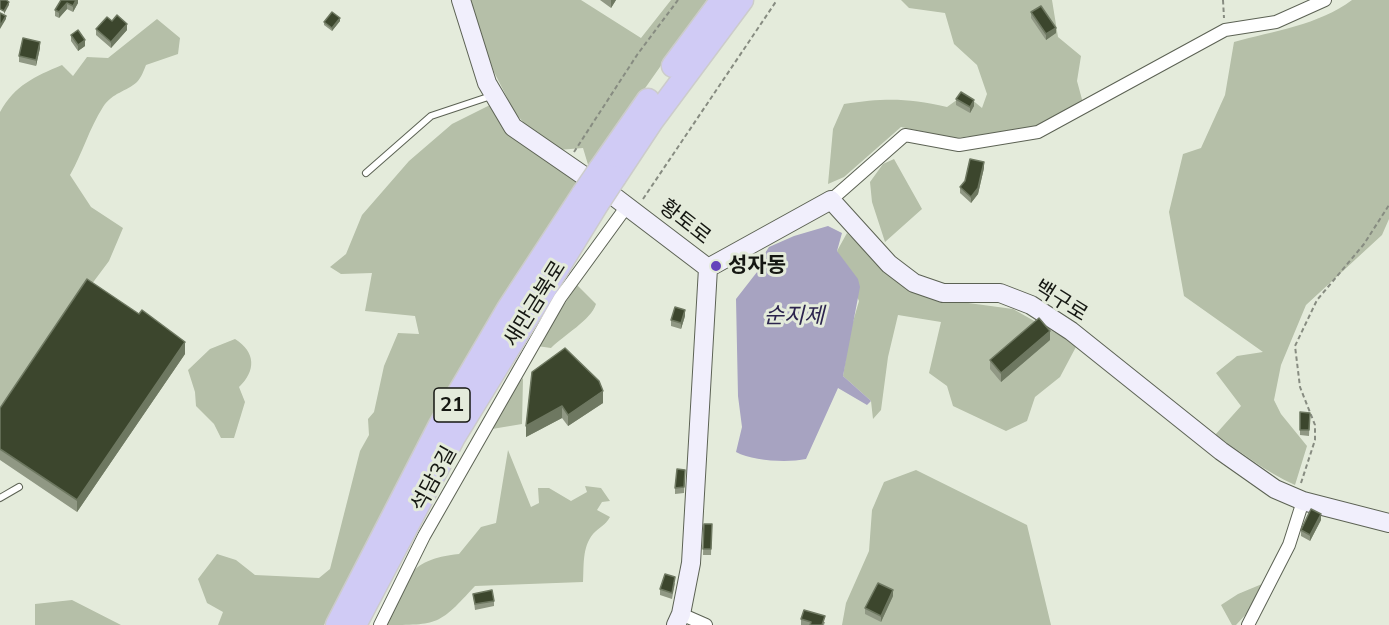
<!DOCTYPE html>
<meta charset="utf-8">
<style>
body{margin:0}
canvas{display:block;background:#e4ebdb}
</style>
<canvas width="1389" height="625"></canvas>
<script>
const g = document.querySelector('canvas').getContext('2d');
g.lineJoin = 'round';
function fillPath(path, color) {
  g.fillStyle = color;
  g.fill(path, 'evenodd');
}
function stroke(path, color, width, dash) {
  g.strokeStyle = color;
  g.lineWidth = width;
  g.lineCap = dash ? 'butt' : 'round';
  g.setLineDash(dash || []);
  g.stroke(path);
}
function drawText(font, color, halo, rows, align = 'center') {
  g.font = font + ' Mulish,"Noto Sans KR",sans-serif';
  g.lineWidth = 6;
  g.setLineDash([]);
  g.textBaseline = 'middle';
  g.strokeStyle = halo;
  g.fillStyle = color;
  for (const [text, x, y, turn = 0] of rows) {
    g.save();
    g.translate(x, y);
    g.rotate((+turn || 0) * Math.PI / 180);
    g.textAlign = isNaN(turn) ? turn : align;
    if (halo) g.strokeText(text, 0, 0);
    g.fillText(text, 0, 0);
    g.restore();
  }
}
fillPath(new Path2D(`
 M467,0H581L641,38L671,0H707L589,168L583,148L558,150L535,135L515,113L494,72Z
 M901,0H1052L1058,37L1081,56L1077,81L1083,103L1043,125L1022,131L954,138L901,127L844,177L828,184L833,129L844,104C884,98 908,98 947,107L965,94L982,108L987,94L977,65L954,44L945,13L909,8Z
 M1352,0H1389V219L1382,235L1306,305L1281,365L1274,400L1281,414L1307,446L1295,485C1265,472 1242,452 1215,435L1241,406L1216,373L1237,356L1263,352L1184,296L1169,212L1183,154L1201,148L1225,95L1234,42C1273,31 1319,25 1352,0Z
 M157,19L180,38L178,54L146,65C144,70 141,78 137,82C126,92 113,92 103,107C89,129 83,152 70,175L91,207L123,228L109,261L0,407V112C15,85 34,77 62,65L73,76L87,57L108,58Z
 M492,104L579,182L510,284L455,377L324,625H218L223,612L207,603L198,579L217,554L236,560L255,575L319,578L330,569L360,451L369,435L368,419L374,412L384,366L398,333L419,334L415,316L365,311L372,273L341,274L330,267L346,254L362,215L409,161L452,124Z
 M894,159L922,209L885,242L872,202L870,182L883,164Z
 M847,233L891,274L931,298L1013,309L1077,345L1060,377L1035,397L1027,421L1006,431L953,406L947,386L929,373L941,322L898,315L888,357L881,410L873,419L871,401L843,376L850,332L859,301L837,251Z
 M577,285L596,304C591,320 564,335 551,348L537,346Z
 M235,339C256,352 256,371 239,387L245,402L234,438H221L214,424L196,406L195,392L188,370L210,349Z
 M523,378L522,424L492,429L512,391Z
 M508,450L531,507L539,503L538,488H549L571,501L587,492L585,486L601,488L610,501L602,502L597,510L610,517C605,526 599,527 593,534C582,547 584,566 583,582L475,586C439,625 439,625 384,625C405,582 406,559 459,554L481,527L496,523Z
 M916,470L1027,525L1051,625H842L846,603L869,551L872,510L884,482Z
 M1262,584L1249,611L1236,625H1232L1221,605L1238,594Z
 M72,600L121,625H35V604Z`), '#b5bfa8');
fillPath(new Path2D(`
 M828,226L842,233L837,251L858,279L860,287L843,376L871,401L867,405L838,388L806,459C787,463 753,461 736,452L742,427L738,396L736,299L757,272L760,261L769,247L794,236Z`), '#a7a3c1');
const lane = new Path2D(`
 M366,173L431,116L491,96
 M0,498L19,487`);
const street = new Path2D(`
 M831,200L905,135L959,145L1038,132L1225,30L1276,22L1325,0
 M681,614L706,625
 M380,625L424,536L560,298L627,206
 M1248,625L1289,545L1303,501`);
const secondary = new Path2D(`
 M461,0L487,83L513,127L616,198L708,268L691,563L681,614L676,625
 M708,268L831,200L889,264L914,283L943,293H1000L1031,305L1071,331L1221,451L1275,489L1303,501L1389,523`);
const highway = new Path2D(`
 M673,66L722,0
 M600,169L648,100
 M615,177L652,121L742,0
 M337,625L440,425L508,309L583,194
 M355,625L454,437L598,203`);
stroke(lane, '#5c6254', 8);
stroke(street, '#5c6254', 14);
stroke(secondary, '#5c6254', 20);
stroke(highway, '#cccccb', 25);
stroke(new Path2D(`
 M1223,0L1224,18
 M574,152L637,55L678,0
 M643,199L777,0
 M1301,483L1315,440V425L1300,387L1295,346L1317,300L1364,244L1389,205`), '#878c81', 2, [4.5, 3]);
stroke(lane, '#fff', 6);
stroke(street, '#fff', 12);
stroke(secondary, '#f1effc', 18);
stroke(highway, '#d0cbf5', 22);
const highwayBridge = new Path2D(`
 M583,194L600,169
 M598,203L615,177`);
stroke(highwayBridge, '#cccccb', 25, []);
stroke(highwayBridge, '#d0cbf5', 22);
fillPath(new Path2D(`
 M61,0H78V3L73,12L67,9L59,18L55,16V10Z
 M600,0H616L611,8Z
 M1031,12L1056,33L1046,40L1031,18Z
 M112,21L127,30L111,48L96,35V29Z
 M340,21L332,31L324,25V22Z
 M71,35L85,46L78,51L71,41Z
 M40,48L36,66L19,62V56Z
 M956,99L974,106L970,113L956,105Z
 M984,168L978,194L971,203L960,193V187Z
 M685,316L681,329L671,326V320Z
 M1050,340L1001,382L990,369V360Z
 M185,354L77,512L0,460V408Z
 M532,372L603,403L568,426L562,418L526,437Z
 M1300,412L1310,413L1309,436L1300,435Z
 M685,470L684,493L675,494V488Z
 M1321,520L1310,541L1301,536V530Z
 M704,524H712L711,555H703Z
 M675,583L672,599L660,595V589Z
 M473,594L494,601V606L475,610Z
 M893,596L881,622L865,614V608Z
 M801,619L825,622L824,625H801Z`), '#909884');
fillPath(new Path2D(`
 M76,0H78V3L73,12V6Z
 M611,0H616L611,8Z
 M9,2V5L4,14V11Z
 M67,3V9L59,18V12Z
 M6,16V19L0,29V26Z
 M340,18V21L332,31V28Z
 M127,24V30L111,48V42Z
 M1056,28V33L1046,40V34Z
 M85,40V46L78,51V45Z
 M40,42V48L36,66V60Z
 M974,100V106L970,113V107Z
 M984,162V168L978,194L971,203V197Z
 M685,310V316L681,329V323Z
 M1050,331V340L1001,382V373Z
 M185,342V354L77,512V500Z
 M603,391V403L568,426V415Z
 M562,406V418L526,437V426Z
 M1321,514V520L1310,541V535Z
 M893,590V596L881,622V616Z`), '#6e7861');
const building = new Path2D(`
 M0,0H6L9,2L4,11L0,9Z
 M61,0H76L73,6L67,3L59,12L55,10Z
 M1041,6L1056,28L1046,34L1031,12Z
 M332,12L340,18L332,28L324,22Z
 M0,13L6,16L0,26Z
 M117,15L127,24L111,42L96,29L107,17L112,21Z
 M78,30L85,40L78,45L71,35Z
 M23,38L40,42L36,60L19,56Z
 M961,92L974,100L970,107L956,99Z
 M970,159L984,162L978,188L971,197L960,187L965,181Z
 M87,279L139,314L142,310L185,342L77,500L0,449V408Z
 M675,307L685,310L681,323L671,320Z
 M1039,318L1050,331L1001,373L990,360Z
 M565,348L599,381L603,391L568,415L562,406L526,426L532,372Z
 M1300,412L1310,413L1309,430H1300Z
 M677,469L685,470L684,487L675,488Z
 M1311,509L1321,514L1310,535L1301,530Z
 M704,524H712L711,549H703Z
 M665,574L675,577L672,593L660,589Z
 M878,583L893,590L881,616L865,608Z
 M492,590L494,601L475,604L473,594Z
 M804,610L825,616L822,625H810L811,622L801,619Z`);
fillPath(building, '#3c462d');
stroke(building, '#6e7861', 1.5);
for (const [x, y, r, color] of [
 [716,266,6,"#6443bb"]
]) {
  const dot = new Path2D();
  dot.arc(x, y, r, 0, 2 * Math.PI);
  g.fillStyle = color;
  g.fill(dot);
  stroke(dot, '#e4ebdb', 2);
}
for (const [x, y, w] of [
 [452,405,36]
]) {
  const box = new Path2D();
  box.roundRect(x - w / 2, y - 17, w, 34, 4.5);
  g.fillStyle = '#e4ebdb';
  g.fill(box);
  stroke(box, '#151712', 1.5);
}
drawText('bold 20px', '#151712', null, [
 ["21",452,405]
]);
drawText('21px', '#151712', '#e4ebdb', [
 ["황토로",685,222,38],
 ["백구로",1061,301,32],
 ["새만금북로",535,304,-58],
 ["석담3길",434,479,-61]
]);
drawText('bold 21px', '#151712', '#e4ebdb', [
 ["성자동",728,266]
], 'left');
drawText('italic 22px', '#2c244d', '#e4ebdb', [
 ["순지제",794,316]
]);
</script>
